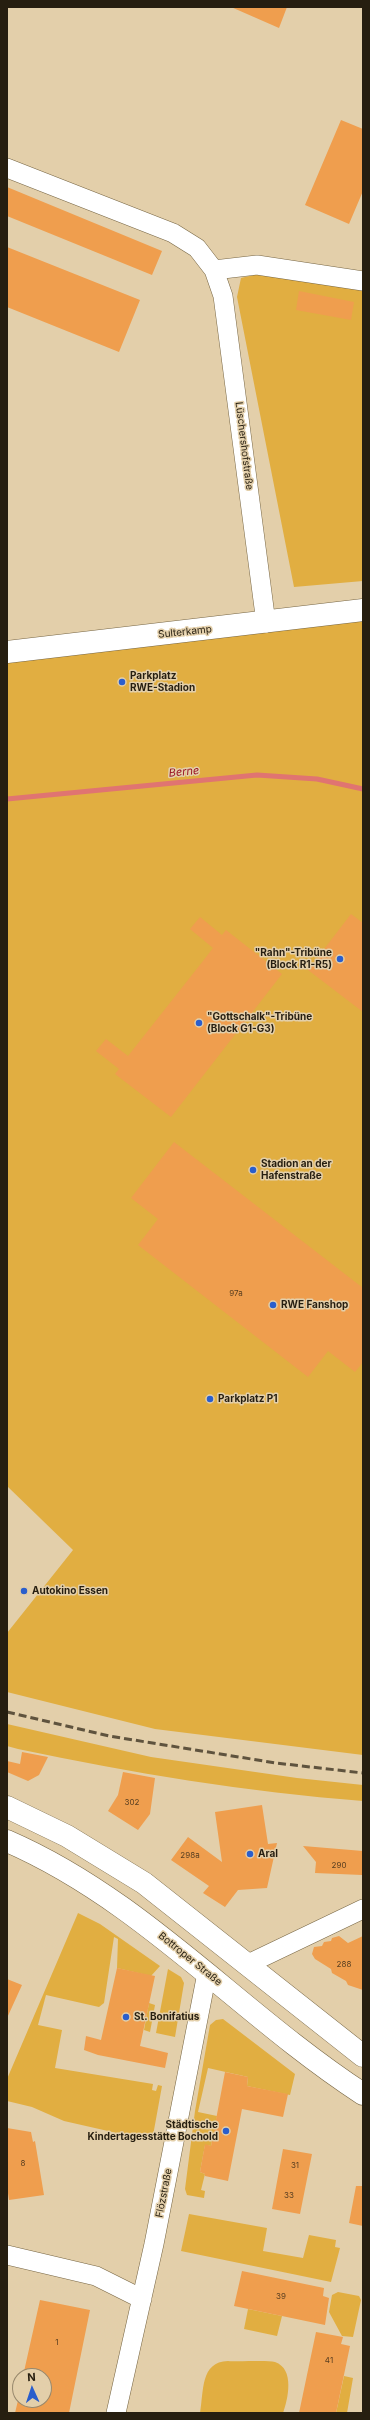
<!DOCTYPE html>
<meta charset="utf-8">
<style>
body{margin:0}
#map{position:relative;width:370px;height:2420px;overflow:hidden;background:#e3cfaa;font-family:Inter,sans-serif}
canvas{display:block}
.frame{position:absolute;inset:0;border:8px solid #261e10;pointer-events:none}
.north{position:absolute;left:12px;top:2368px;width:40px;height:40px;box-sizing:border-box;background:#e3cfaa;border:1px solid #97886c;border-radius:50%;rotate:357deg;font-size:11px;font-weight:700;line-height:16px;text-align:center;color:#261e10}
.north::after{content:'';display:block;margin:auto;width:14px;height:18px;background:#2a5ecc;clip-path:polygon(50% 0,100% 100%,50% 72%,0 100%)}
</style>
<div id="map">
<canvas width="370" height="2420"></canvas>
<div class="frame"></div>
<div class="north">N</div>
</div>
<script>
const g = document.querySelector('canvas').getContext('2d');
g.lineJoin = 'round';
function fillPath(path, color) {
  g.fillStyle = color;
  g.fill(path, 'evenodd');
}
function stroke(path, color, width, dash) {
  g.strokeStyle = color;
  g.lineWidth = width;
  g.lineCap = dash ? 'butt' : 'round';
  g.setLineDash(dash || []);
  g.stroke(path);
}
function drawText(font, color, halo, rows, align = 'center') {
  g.font = font + ' Inter,sans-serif';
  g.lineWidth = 3;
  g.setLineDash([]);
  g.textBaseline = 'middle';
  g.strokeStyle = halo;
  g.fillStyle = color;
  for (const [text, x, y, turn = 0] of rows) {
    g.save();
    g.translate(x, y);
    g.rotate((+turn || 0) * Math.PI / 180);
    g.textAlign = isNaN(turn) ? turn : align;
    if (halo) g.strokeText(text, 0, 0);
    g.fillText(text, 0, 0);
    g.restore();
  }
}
fillPath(new Path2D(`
 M267,272L363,285V581L294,587L237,297L241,278Z
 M363,611V1755L155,1729L7,1692V1633L73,1550L7,1486V653Z
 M7,1724L151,1757L297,1778L363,1785V1801C247,1792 132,1773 18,1749L7,1746Z
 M78,1913L100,1924L160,1966L151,1976L117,1968L118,1939L114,1937L104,2003L99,2007L46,1995L38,2025L62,2030L55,2068L153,2084L152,2090L156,2091L158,2085L162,2086L152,2141L64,2121L32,2107L7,2101V2079Z
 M168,1969L181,1977L184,1983L175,2037L156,2033Z
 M149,2003L155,2005L150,2032L144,2030Z
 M223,2019L295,2074L290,2095L247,2086L248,2077L208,2068L198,2112L217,2116L211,2146L205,2145L200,2172L205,2174L201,2190L205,2191L204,2198L187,2195L185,2189L195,2111L210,2025L216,2020Z
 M189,2214L267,2228L263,2251L303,2258L309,2235L336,2240L335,2247L340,2248L331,2282L181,2251Z
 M338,2292L359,2296L361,2300L353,2337L342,2336L329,2312L332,2295Z
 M248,2309L282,2316L277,2336L244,2329Z
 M228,2361C239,2362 267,2360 275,2362C295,2369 288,2399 283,2413H200C204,2391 200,2362 228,2361Z
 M344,2376L353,2378L347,2413H336Z`), '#e1ae41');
stroke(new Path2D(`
 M7,799L257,775L317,779L363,789`), '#e07471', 5);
fillPath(new Path2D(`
 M231,7H287L279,28Z
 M341,120L363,129V191L349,224L305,205Z
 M7,187L162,251L152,275L7,216Z
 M7,247L140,300L119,352L7,307Z
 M299,291L354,302L351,320L296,310Z
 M351,914L363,923V1012L308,970Z
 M200,917L222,935L226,930L282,974L171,1117L115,1074L119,1069L96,1051L106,1039L128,1056L203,961L213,948L190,929Z
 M174,1142L363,1288V1362L355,1372L328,1351L308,1377L138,1245L158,1219L131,1198Z
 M22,1752L48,1757L39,1775L28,1781L7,1772V1761L20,1764Z
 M123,1772L155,1778L150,1814L138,1830L108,1811L118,1795Z
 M262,1805L268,1844L277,1843L267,1888L238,1890L225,1907L203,1893L209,1886L171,1860L188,1837L222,1862L215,1812Z
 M303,1846L363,1851L362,1875L315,1873L316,1862Z
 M339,1936L348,1943L363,1936V1990L348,1985L346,1981L332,1973L331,1969L315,1959L312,1954L314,1947L322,1946L324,1942L331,1941L332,1938Z
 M117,1968L155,1976L140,2046L168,2053L165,2068L98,2055L84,2050L86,2036L101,2040Z
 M7,1979L22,1985L7,2018Z
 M225,2072L248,2077L247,2086L288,2094L283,2117L242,2109L228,2181L205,2176V2174L200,2172L205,2144L211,2146Z
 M7,2128L31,2132L33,2142L35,2141L44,2195L9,2200L7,2186Z
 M283,2149L312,2154L300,2214L272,2209Z
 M356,2186H363V2226L349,2223Z
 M242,2271L324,2288L323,2296L329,2298L325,2325L234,2306Z
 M40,2300L90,2310L69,2413H15L20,2392V2400H44V2376H23Z
 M316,2332L343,2337L341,2344L350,2346L336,2413H299Z`), '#ef9e4e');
const minor = new Path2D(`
 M7,168L173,233L197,248L214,270L223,296L266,623
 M214,270L257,265L363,281
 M246,1965L363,1909
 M7,2255L96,2276L142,2299
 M116,2413L154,2244L207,1973`);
const tertiary = new Path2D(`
 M7,652L363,610`);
const primary = new Path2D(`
 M7,1807L67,1836L144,1883L363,2056
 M7,1841C143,1900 240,2014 363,2094`);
stroke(minor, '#764', 20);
stroke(tertiary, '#764', 23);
stroke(primary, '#764', 23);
stroke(minor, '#fff', 19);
stroke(tertiary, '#fff', 22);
stroke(primary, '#fff', 22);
stroke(new Path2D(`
 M7,1712L109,1736L276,1763L363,1773`), '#5f533e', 3, [8, 4]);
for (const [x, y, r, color] of [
 [122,682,4,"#2a5ecc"],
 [340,959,4,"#2a5ecc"],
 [199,1023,4,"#2a5ecc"],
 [253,1170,4,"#2a5ecc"],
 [273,1305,4,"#2a5ecc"],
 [210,1399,4,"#2a5ecc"],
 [24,1591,4,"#2a5ecc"],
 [250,1854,4,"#2a5ecc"],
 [126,2017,4,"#2a5ecc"],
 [226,2131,4,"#2a5ecc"]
]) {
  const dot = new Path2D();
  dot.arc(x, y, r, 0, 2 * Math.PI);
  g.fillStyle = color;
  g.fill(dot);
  stroke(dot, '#e3cfaa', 1.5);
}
drawText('8px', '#583e20', null, [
 ["97a",236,1294],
 ["302",132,1803],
 ["298a",190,1856],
 ["290",339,1866],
 ["288",344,1965],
 ["8",23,2164],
 ["31",295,2166],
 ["33",289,2196],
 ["39",281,2297],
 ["1",57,2343],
 ["41",329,2361]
]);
drawText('10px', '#261e10', '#e3cfaa', [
 ["Lüschershofstraße",244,446,83],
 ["Sulterkamp",185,632,-6],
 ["Bottroper Straße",190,1959,39],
 ["Flözstraße",164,2193,-79]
]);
drawText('bold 10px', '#261e10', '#e3cfaa', [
 ["Parkplatz",130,676],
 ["RWE-Stadion",130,688],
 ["\"Rahn\"-Tribüne",332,953,"right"],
 ["(Block R1-R5)",332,965,"right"],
 ["\"Gottschalk\"-Tribüne",207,1017],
 ["(Block G1-G3)",207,1029],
 ["Stadion an der",261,1164],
 ["Hafenstraße",261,1176],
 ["RWE Fanshop",281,1305],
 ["Parkplatz P1",218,1399],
 ["Autokino Essen",32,1591],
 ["Aral",258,1854],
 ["St. Bonifatius",134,2017],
 ["Städtische",218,2125,"right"],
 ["Kindertagesstätte Bochold",218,2137,"right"]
], 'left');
drawText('italic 11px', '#9b1624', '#e3cfaa', [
 ["Berne",184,772,-5]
]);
</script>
